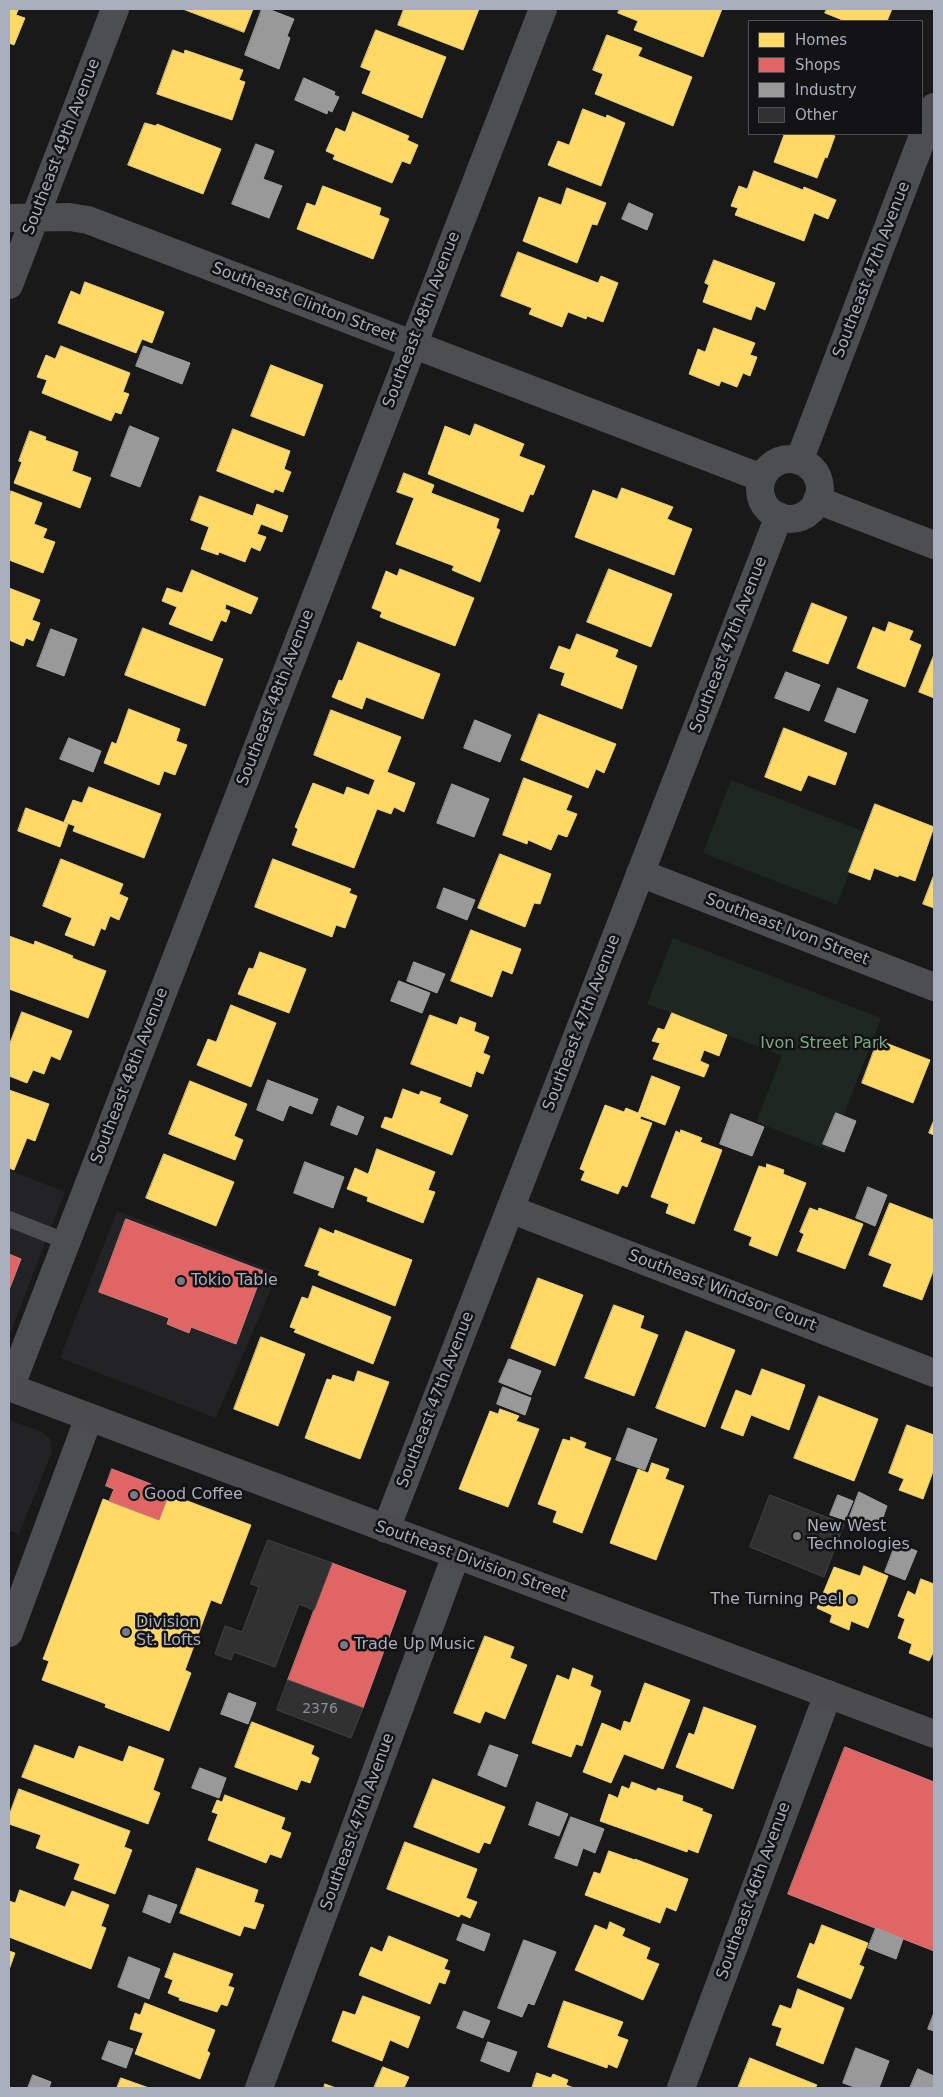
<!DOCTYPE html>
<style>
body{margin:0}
#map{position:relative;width:943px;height:2097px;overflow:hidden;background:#191919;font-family:"DejaVu Sans",sans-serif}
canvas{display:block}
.frame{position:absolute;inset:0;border:10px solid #a9aebb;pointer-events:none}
.legend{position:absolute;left:748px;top:20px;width:175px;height:115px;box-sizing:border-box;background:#131315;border:1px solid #4f5157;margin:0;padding:6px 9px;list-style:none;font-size:15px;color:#a9aebb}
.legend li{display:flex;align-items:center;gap:10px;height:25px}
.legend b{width:25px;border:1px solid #4f5157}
</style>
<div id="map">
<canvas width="943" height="2097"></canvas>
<div class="frame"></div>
<ul class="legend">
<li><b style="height:14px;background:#ffd966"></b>Homes</li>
<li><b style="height:14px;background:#e06666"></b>Shops</li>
<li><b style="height:14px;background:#999"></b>Industry</li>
<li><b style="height:14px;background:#313131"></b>Other</li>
</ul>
</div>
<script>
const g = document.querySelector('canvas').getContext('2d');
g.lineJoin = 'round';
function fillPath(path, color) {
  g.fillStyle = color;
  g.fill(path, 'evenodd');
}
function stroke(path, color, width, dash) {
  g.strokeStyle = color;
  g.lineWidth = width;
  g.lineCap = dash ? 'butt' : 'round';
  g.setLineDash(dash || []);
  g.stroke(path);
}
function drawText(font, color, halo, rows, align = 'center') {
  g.font = font + ' "DejaVu Sans",sans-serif';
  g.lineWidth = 5;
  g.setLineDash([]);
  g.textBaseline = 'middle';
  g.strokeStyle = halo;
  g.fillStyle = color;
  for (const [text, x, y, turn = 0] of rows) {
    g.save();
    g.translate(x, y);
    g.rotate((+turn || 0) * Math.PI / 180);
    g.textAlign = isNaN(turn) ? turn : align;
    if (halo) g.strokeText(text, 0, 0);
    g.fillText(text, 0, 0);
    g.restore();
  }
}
fillPath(new Path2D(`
 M9,1170L65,1192L9,1336Z
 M117,1211L278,1273L216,1418L60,1358Z
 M9,1420L42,1432L50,1439L52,1452L19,1534L9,1530Z`), '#232325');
fillPath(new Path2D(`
 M731,780L865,832L837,905L703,853Z
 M673,938L881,1018L830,1151L756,1122L782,1056L647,1004Z`), '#1e2720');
const homes = new Path2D(`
 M9,9L18,10L16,15L25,18L14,45L9,43Z
 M183,9H253L244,32Z
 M404,9H479L463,50L398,25Z
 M620,9H722L703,57L634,30L638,21L618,13Z
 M827,9H892L887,21H845L825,13Z
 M376,30L446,57L422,118L362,93L371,71L361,67Z
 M607,35L642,48L638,56L692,77L673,126L595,94L603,74L593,70Z
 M173,50L184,54L185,50L243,70L239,80L245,82L232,120L157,94Z
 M583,109L606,118L607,115L625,123L601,186L548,165L558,141L569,145Z
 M353,112L409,136L407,140L418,145L410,164L402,161L392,183L333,159L335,155L326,151L336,128L345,132Z
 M145,123L156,126L157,124L221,149L203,194L128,165Z
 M780,134H829L835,136L827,158L825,157L817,178L774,162L784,135Z
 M754,171L803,190L804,187L836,200L828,219L814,213L804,241L735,215L738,208L731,206L739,186L747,189Z
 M323,186L381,208L379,215L389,219L373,259L297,229L307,203L315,206Z
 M567,188L606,203L597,225L592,224L577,263L523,241L539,197L561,205Z
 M518,252L598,283L601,276L618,283L603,322L587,316L586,319L568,312L562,327L529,314L532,308L501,296Z
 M714,260L775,283L765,310L756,306L751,320L703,302L709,285L705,283Z
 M85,282L164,312L152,343L142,339L136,353L58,323L71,291L80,295Z
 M714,328L755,343L750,355L757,357L750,376L743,373L737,387L721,381L719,386L689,374L698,349L705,352Z
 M61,346L130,373L123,392L129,394L121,414L115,412L111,421L42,393L47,380L37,377L46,355L55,359Z
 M271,365L323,385L304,436L251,416Z
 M475,424L524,444L519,456L545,466L533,495L530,494L523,512L428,474L445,426L470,436Z
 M233,429L290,451L284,469L291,472L283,492L275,489L273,493L217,471Z
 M30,431L46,437L45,440L78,452L72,471L91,478L80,508L14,483L22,462L19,461Z
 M404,473L434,485L431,493L499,519L496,528L500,530L480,582L452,570L454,566L396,544L414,498L397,492Z
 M622,488L673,507L667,519L692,529L674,575L575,537L593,490L617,499Z
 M11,491L42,503L34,524L47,529L43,538L55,542L43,573L9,560V496Z
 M200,496L253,516L257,504L288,516L282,532L261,524L257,534L266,537L260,551L251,547L245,562L219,552L218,555L201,549L209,527L191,520Z
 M400,569L474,598L455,646L380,617L382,612L372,608L386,571L397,576Z
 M609,569L672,594L651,647L587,622Z
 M192,570L258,598L251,614L226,604L225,609L230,611L226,622L221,620L212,641L169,624L177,607L162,601L167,588L182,593Z
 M9,588L40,600L32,620L40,623L33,641L26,638L23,646L9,640Z
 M812,603L847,617L828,664L793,651Z
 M889,622L913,631L909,640L921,645L905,687L857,668L873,627L885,632Z
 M143,628L223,659L205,706L125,675Z
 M577,634L618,650L615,657L637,666L622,709L561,685L565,673L550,668L559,646L570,650Z
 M358,642L440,674L423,719L366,697L362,709L332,697L339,680L342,681Z
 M934,655V698L919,692Z
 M129,709L180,729L176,741L187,745L175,775L164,771L159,785L104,763L112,742L116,744Z
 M331,710L401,737L387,772L415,783L404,812L394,807L391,814L377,809L354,868L292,845L298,829L295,827L313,783L344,795L347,787L369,795L375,780L314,755Z
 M539,714L616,744L604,773L596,769L588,788L521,760Z
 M784,728L847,753L835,785L808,775L801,791L765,777Z
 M524,778L572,796L566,810L577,814L567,837L558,834L551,850L528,840L527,844L503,835Z
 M89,787L161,814L144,858L73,831L75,826L64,822L73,800L82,803Z
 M875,804L934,827L915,881L899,875L898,877L874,868L870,880L849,872Z
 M26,808L68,824L60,847L18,831Z
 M500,854L551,874L540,904L534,903L525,927L478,908Z
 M61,859L123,884L119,894L128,898L119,920L110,916L105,930L101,928L94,946L65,935L72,918L43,906Z
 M273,859L351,889L349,893L357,896L345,928L336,925L332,937L255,907Z
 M934,875V908L923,904Z
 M471,930L521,949L512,974L502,970L492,997L451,981Z
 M9,936L34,945L35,941L73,956L72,958L106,971L88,1018L9,989Z
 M260,952L306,969L289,1013L238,994L249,968L253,969Z
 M231,1005L276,1023L251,1087L197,1065L208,1039L216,1042Z
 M22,1012L72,1031L60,1060L51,1056L44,1074L33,1070L27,1083L9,1076V1046Z
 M672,1013L727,1035L719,1056L704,1050L700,1061L709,1065L704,1077L653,1059L660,1043L652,1041L658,1028L664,1030Z
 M430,1015L457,1025L460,1017L476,1023L474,1031L489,1037L483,1053L490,1056L483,1074L476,1071L471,1087L411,1064Z
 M878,1040L930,1060L913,1103L862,1083Z
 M652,1076L680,1087L665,1125L641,1116L640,1119L652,1123L627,1187L622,1185L618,1194L581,1180L585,1171L580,1169L605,1105L624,1112L626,1108L638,1113Z
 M190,1081L247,1104L234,1136L243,1140L235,1160L169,1134Z
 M403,1089L419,1095L421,1091L441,1098L439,1103L468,1115L452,1155L381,1127L385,1117L392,1119Z
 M9,1090L49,1104L35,1141L27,1138L14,1170L9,1168Z
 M934,1120V1135L929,1133Z
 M681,1130L702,1138L700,1142L722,1150L694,1224L666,1213L669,1204L651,1197L676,1131L680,1133Z
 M377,1149L435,1172L428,1190L435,1192L423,1223L367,1201L368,1197L347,1189L355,1168L368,1174Z
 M164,1154L234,1182L216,1226L146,1198Z
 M767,1164L784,1170L783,1174L806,1183L777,1256L749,1245L752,1237L734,1230L759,1166L766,1168Z
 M890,1203L934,1220V1269L922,1300L883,1286L892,1264L869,1255Z
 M810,1208L818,1211L819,1208L863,1224L845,1269L797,1251L804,1234L800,1232Z
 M320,1228L334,1234L335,1230L412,1260L395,1306L318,1275L320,1271L305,1266Z
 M538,1278L583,1295L555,1366L511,1348Z
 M313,1286L391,1317L373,1364L294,1332L296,1329L290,1327L302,1297L308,1299Z
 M614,1305L644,1316L640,1328L658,1335L634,1396L585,1378Z
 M686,1331L735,1350L705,1427L656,1408Z
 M261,1337L305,1354L278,1426L234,1409Z
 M762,1369L805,1385L789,1430L751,1415L743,1436L721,1428L736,1390L751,1396Z
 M358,1371L389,1382L360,1459L305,1438L327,1379L331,1380L333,1375L354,1382Z
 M819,1396L878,1419L854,1481L794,1458Z
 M500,1409L519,1416L516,1421L539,1429L508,1507L459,1489L490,1411L498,1414Z
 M907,1425L934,1435V1469L923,1499L899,1490L904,1479L889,1473Z
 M571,1437L586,1443L584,1448L611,1458L582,1533L553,1522L557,1511L538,1504L563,1439L570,1441Z
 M652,1463L669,1469L665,1479L684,1486L656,1560L610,1543L638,1469L648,1473Z
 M169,1494L251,1525L221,1604L211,1600L185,1670L191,1673L169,1731L105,1707L106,1704L42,1680L49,1661L43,1659L103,1499L159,1520Z
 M864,1566L888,1576L868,1628L851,1621L849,1630L830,1622L832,1615L817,1608L834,1567L860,1576Z
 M921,1579L934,1584V1651L929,1661L909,1653L912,1644L898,1638L905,1619L898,1616L908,1591L915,1595Z
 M485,1636L514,1647L510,1658L527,1665L505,1719L485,1711L480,1723L454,1713Z
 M573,1668L593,1676L590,1686L601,1691L582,1746L576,1744L571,1757L532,1743L557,1675L569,1680Z
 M645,1683L690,1700L663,1769L624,1754L611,1783L583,1772L602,1723L621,1731L624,1721L630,1723Z
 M704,1707L756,1726L733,1789L676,1767L689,1733L694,1735Z
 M252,1722L314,1746L311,1754L319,1758L310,1783L301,1780L297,1790L235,1767Z
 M35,1745L74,1759L79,1746L123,1762L129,1746L164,1759L153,1790L160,1793L148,1824L22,1777Z
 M433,1779L505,1807L490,1844L484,1842L479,1853L414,1827Z
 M632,1782L656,1791L658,1788L683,1796L682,1801L703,1809L702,1811L712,1815L698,1853L688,1849L687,1852L600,1821L609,1794L618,1798L622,1786L629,1789Z
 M19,1789L130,1831L124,1847L132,1850L115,1894L74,1879L80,1864L36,1848L41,1835L9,1824V1816Z
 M225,1795L285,1818L281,1829L291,1833L281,1858L270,1854L266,1863L208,1840L218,1814L212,1812L217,1800L222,1802Z
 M405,1842L477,1869L466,1898L477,1902L470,1918L461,1914L459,1917L387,1889Z
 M609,1851L635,1860V1859L688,1879L676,1911L666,1907L660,1923L585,1895L594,1872L600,1874Z
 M197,1868L258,1890L254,1902L264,1905L255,1929L244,1926L240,1936L180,1913Z
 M20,1890L65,1907L72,1891L109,1905L101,1926L106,1928L91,1969L9,1937V1901L15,1903Z
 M610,1922L625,1929L622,1936L650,1948L646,1959L659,1964L643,2000L575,1970L595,1925L607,1930Z
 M822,1925L868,1943L859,1965L864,1967L851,1999L797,1977L810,1943L814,1945Z
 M389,1936L448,1960L444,1969L450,1971L445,1984L439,1982L430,2004L359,1975L371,1947L382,1952Z
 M9,1951L15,1953L9,1970Z
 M174,1953L233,1974L228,1986L234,1988L227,2006L221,2004L217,2012L179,2000L180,1998L168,1993L173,1980L165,1977Z
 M798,1989L844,2008L823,2064L776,2045L782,2028L772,2025L780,2005L791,2009Z
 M363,1996L420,2017L408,2048L390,2040L382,2061L332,2041L343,2011L355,2015Z
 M564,2001L623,2022L617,2036L628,2040L617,2068L608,2064L607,2068L548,2047Z
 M145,2003L215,2030L207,2051L210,2053L200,2079L135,2054L143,2033L130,2029L135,2013L140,2015Z
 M750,2058L817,2085L815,2088H738Z
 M383,2067L409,2077L404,2088H374Z
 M537,2073L551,2078L553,2074L568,2080L566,2085L574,2088H532Z
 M121,2078L149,2088H117Z
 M325,2084L336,2088H324Z`);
fillPath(homes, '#ffd966');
stroke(homes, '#e5cc80', 1);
const shops = new Path2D(`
 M126,1219L263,1271L236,1344L191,1327L189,1333L167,1324L169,1318L99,1292Z
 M9,1254L21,1259L9,1290Z
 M112,1469L151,1484L149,1492L167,1499L159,1520L109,1501L114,1489L106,1486Z
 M332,1563L406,1591L363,1708L288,1680Z
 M845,1747L934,1782V1951L788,1894Z`);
fillPath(shops, '#e06666');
stroke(shops, '#d07c80', 1);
const industry = new Path2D(`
 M262,9H268L294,19L287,36L290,38L279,69L245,55Z
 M304,78L335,92L334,95L339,97L332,112L328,110L327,114L295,100Z
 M256,144L274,151L263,179L282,186L269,218L232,204Z
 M629,203L653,214L647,230L622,219Z
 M144,346L190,363L182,384L136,366Z
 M130,426L159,438L140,487L111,476Z
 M51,629L77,639L64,676L37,666Z
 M786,672L820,685L809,711L775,698Z
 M838,688L868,700L855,733L825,721Z
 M475,720L511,735L500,762L464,748Z
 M69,738L101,751L93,772L60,759Z
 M452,784L489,799L474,837L437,823Z
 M444,888L475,900L467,920L437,908Z
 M414,962L445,974L437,993L407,981Z
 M399,981L430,993L422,1013L391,1001Z
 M268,1080L318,1099L312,1114L289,1105L283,1121L257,1110Z
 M338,1106L364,1117L357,1135L331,1125Z
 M836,1113L856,1121L844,1152L823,1144Z
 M731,1114L764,1127L752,1156L720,1144Z
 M305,1162L344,1177L333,1208L294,1193Z
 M868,1187L887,1195L875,1226L856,1218Z
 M509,1359L541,1371L531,1395L499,1382Z
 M503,1387L531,1398L525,1415L497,1404Z
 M628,1428L657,1439L645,1470L616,1460Z
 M859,1492L887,1506L880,1526L865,1521L864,1524L849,1519Z
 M838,1495L853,1501L845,1520L830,1515Z
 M896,1543L917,1551L905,1580L885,1572Z
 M229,1693L256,1703L248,1724L221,1714Z
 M490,1745L518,1755L506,1787L478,1775Z
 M200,1768L226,1778L219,1798L192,1788Z
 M537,1802L568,1814L559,1836L529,1825Z
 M571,1817L604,1829L595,1853L583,1848L577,1866L555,1858Z
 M149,1895L177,1905L170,1923L143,1912Z
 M463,1924L490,1934L484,1951L457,1940Z
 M876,1928L903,1939L896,1959L868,1948Z
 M524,1940L556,1952L534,2005L528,2003L522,2017L498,2008Z
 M129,1957L160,1969L149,1999L118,1987Z
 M464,2011L490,2021L483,2038L457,2028Z
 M934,2013V2031L928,2029Z
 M109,2041L133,2049L126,2068L102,2059Z
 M488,2042L517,2052L509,2072L481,2061Z
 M856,2048L889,2061L879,2088H857L843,2083Z
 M918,2069L934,2076V2088H910Z
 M33,2075L51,2082L49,2088H28Z`);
fillPath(industry, '#999');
stroke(industry, '#9e9fa3', 1);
const building = new Path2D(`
 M770,1495L844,1524L824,1577L750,1547Z
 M268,1540L332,1563L314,1610L299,1604L275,1667L234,1652L231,1660L215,1654L225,1626L242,1632L259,1587L251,1584Z
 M288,1680L363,1708L351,1738L277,1710Z`);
fillPath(building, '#313131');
stroke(building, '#414245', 1);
stroke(new Path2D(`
 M9,1219L65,1241`), '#4d4e52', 16);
stroke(new Path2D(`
 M9,218L69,217L88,220L762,478
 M9,285L115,9
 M760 489a30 30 0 1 1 60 0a30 30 0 1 1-60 0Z
 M799,461L934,107
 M817,500L934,545
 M640,873L934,987
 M510,1209L934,1373
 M10,1388L543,9
 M386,1529L779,516
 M9,1633L89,1417
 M259,2088L456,1555
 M681,2088L828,1694`), '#4d4e52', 28);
stroke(new Path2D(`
 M9,1387L934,1734`), '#4c4c50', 28);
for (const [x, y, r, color] of [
 [181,1281,5,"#777a82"],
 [134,1495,5,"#777a82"],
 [797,1536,5,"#777a82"],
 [852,1600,5,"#777a82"],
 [126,1632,5,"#777a82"],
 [344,1645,5,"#777a82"]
]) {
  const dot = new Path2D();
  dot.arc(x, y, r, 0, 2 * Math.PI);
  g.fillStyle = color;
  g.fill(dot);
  stroke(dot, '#131315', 2);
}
drawText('14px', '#8b8f98', null, [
 ["2376",320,1709]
]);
drawText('16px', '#a9aebb', '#131315', [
 ["Southeast 49th Avenue",62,147,-69],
 ["Southeast 47th Avenue",872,270,-69],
 ["Southeast Clinton Street",304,303,21],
 ["Southeast 48th Avenue",422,320,-69],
 ["Southeast 47th Avenue",729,645,-69],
 ["Southeast 48th Avenue",276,698,-69],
 ["Southeast Ivon Street",787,930,21],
 ["Southeast 47th Avenue",582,1023,-69],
 ["Southeast 48th Avenue",130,1076,-69],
 ["Southeast Windsor Court",722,1291,21],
 ["Southeast 47th Avenue",436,1400,-69],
 ["Southeast Division Street",471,1561,20],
 ["Southeast 47th Avenue",358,1822,-70],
 ["Southeast 46th Avenue",754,1891,-70]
]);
drawText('16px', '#7ea881', '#131315', [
 ["Ivon Street Park",824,1044]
]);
drawText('16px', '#a9aebb', '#131315', [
 ["Tokio Table",191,1281],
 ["Good Coffee",144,1495],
 ["New West",807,1527],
 ["Technologies",807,1545],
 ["The Turning Peel",842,1600,"right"],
 ["Division",136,1623],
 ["St. Lofts",136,1641],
 ["Trade Up Music",354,1645]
], 'left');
</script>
